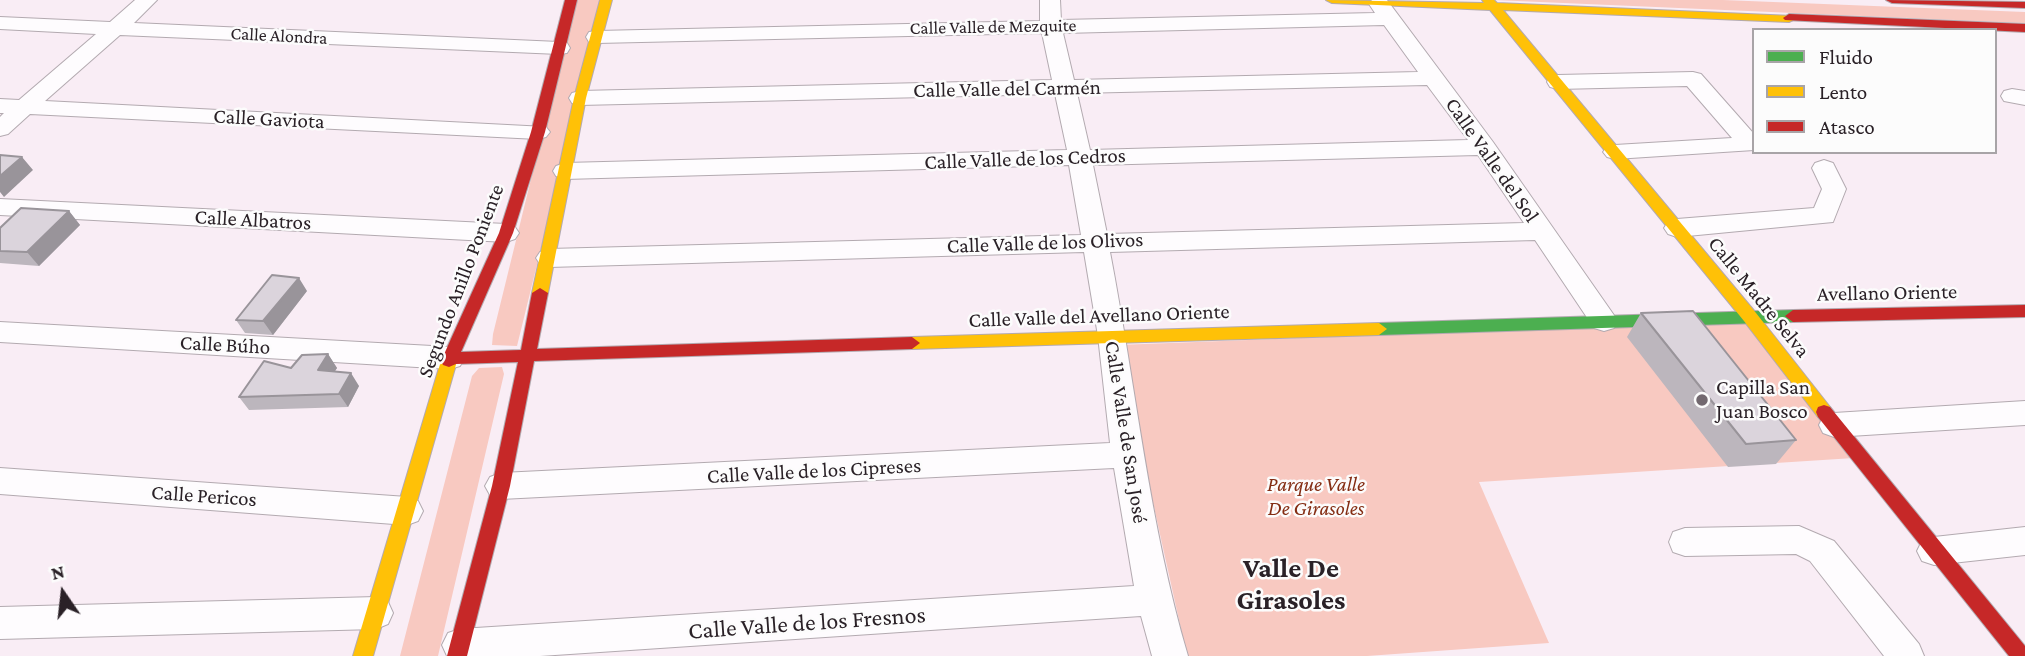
<!DOCTYPE html>
<meta charset="utf-8">
<style>
body{margin:0}
#map{position:relative;width:2025px;height:656px;overflow:hidden;background:#f9edf5;font-family:"Crimson Pro",serif}
canvas{display:block}
.legend{position:absolute;left:1752px;top:28px;width:245px;height:126px;box-sizing:border-box;background:#fcfcfc;border:2px solid #a8a4a7;margin:0;padding:9px 12px;list-style:none;font-size:21px;color:#2a2127}
.legend li{display:flex;align-items:center;gap:14px;height:35px}
.legend b{width:35px;border:2px solid #a8a4a7}
.north{position:absolute;left:28px;top:558px;width:70px;height:70px;-webkit-text-stroke:5px #fcfcfc;paint-order:stroke;rotate:346deg;font-size:19px;font-weight:700;line-height:28px;text-align:center;color:#2a2127}
.north::after{content:'';display:block;margin:auto;width:24px;height:32px;background:#2a2127;clip-path:polygon(50% 0,100% 100%,50% 72%,0 100%)}
</style>
<div id="map">
<canvas width="2025" height="656"></canvas>
<ul class="legend">
<li><b style="height:9px;background:#4caf50"></b>Fluido</li>
<li><b style="height:9px;background:#ffc107"></b>Lento</li>
<li><b style="height:9px;background:#c62828"></b>Atasco</li>
</ul>
<div class="north">N</div>
</div>
<script>
const g = document.querySelector('canvas').getContext('2d');
g.lineJoin = 'round';
function fillPath(path, color) {
  g.fillStyle = color;
  g.fill(path, 'evenodd');
}
function stroke(path, color, width, dash) {
  g.strokeStyle = color;
  g.lineWidth = width;
  g.lineCap = dash ? 'butt' : 'round';
  g.setLineDash(dash || []);
  g.stroke(path);
}
function drawText(font, color, halo, rows, align = 'center') {
  g.font = font + ' "Crimson Pro",serif';
  g.lineWidth = 5;
  g.setLineDash([]);
  g.textBaseline = 'middle';
  g.strokeStyle = halo;
  g.fillStyle = color;
  for (const [text, x, y, turn = 0] of rows) {
    g.save();
    g.translate(x, y);
    g.rotate((+turn || 0) * Math.PI / 180);
    g.textAlign = isNaN(turn) ? turn : align;
    if (halo) g.strokeText(text, 0, 0);
    g.fillText(text, 0, 0);
    g.restore();
  }
}
fillPath(new Path2D(`
 M575,0H602L517,346L492,345L493,334Z
 M1494,0H1723L2025,12V23Z
 M1746,321L1854,458L1479,482L1549,643L1367,656H1187L1118,345Z
 M502,367L504,374L438,656H400L472,376L479,368Z`), '#f8c9c1');
const street = new Path2D(`
 M135,0H157L134,23L559,42L567,43L570,48L567,53L559,54L120,35L45,101L546,127L550,132L546,137L538,139L30,114L8,134L0,136V117L4,113H0V99L19,100L96,34L0,29V17L110,22Z
 M1040,0H1060L1061,20L1375,13L1369,4L1372,0H1387L1493,142L1618,321L1614,328L1604,331L1594,328L1535,240L1110,252C1136,387 1149,524 1188,656H1152L1141,616L540,656H447L442,645L448,633L460,629L1134,586L1114,468L501,499L490,495L485,486L490,477L501,473L1110,443L1098,336L1084,252L549,267L540,264L536,258L540,252L549,249L1081,235L1069,165L565,179L556,176L553,171L556,166L565,163L1067,150L1055,94L580,105L572,103L569,98L572,93L580,91L1052,80L1042,33L597,43L589,42L586,37L589,32L597,31L1040,21ZM1384,25L1418,72L1074,80L1063,33ZM1427,85L1468,140L1090,150L1077,93ZM1478,155L1524,223L1107,234L1093,165Z
 M1693,72L1701,74L1754,134V150L1615,159L1607,157L1603,152L1607,147L1615,145L1732,138L1687,86L1558,89L1550,87L1547,82L1550,77L1558,75Z
 M2012,89L2025,91V105L2004,101L2001,96L2004,91Z
 M1824,160L1833,163L1846,189L1833,222L1677,237L1668,234L1664,228L1668,222L1677,219L1814,208L1822,189L1812,168L1815,163Z
 M0,199L506,224L515,227L519,233L515,239L506,242L0,215Z
 M0,322L450,347L460,350L464,358L460,366L450,369L0,342Z
 M2025,401V425L1834,437L1823,433L1819,425L1823,417L1834,413Z
 M0,468L407,497L418,501L423,511L418,521L407,525L0,494Z
 M1799,526L1834,541L1919,644L1924,656H1884L1810,561L1796,554L1685,556L1673,552L1669,542L1673,532L1685,528Z
 M2025,527V555L1934,565L1922,561L1917,551L1922,541L1934,537Z
 M376,597L388,602L393,613L388,624L376,629L0,639V607Z`);
const fast = new Path2D(`
 M1793,310L1801,316L1793,322L1379,335L1371,329L1379,323Z`);
const slow = new Path2D(`
 M600,0H612L586,98L548,293L540,298L532,293L574,98Z
 M1326,0L1484,3L1482,0H1494L1497,3L1793,16V20L1789,22L1503,10L1756,313L1830,407L1832,412L1830,417H1818L1744,321L1490,10L1332,3Z
 M1379,323L1387,329L1379,335L912,349L904,343L912,337Z
 M449,355L455,357L457,361L373,656H353L441,361L443,357Z`);
const jam = new Path2D(`
 M565,0H577L545,132L513,233L461,352L521,350L532,293L540,288L548,293L537,349L912,337L920,343L912,349L534,361L510,486L467,656H447L492,486L518,362L456,364L449,367L443,365L441,361L499,233L531,132Z
 M1886,0L2025,2V8L1892,3Z
 M1789,14L2025,24V32L1785,20L1783,18Z
 M2025,305V317L1793,322L1785,316L1793,310Z
 M1824,405L1830,407L2025,646V656H2009L1818,417L1816,412L1818,407Z`);
stroke(street, '#b3aab0', 2);
stroke(fast, '#b3aab0', 2);
stroke(slow, '#b3aab0', 2);
stroke(jam, '#b3aab0', 2);
fillPath(street, '#fefcfe');
fillPath(fast, '#4caf50');
fillPath(slow, '#ffc107');
fillPath(jam, '#c62828');
fillPath(new Path2D(`
 M69,211L80,225L39,266L0,263V228Z
 M307,291L273,335L245,333L236,320Z
 M1641,313L1796,440L1776,464L1728,467L1627,337Z
 M328,354L337,368L335,371L359,386L348,407L249,410L239,397L291,368Z`), '#bcb6bd');
fillPath(new Path2D(`
 M22,157L33,170L4,197L0,192V176Z
 M69,211L80,225L39,266L27,252Z
 M299,278L307,291L273,335L263,321Z
 M328,354L337,368L327,383L318,370Z
 M351,373L359,386L348,407L339,394Z`), '#99949a');
const building = new Path2D(`
 M0,155L22,157L0,176Z
 M21,208L69,211L27,252L0,251V228Z
 M272,275L299,278L263,321L236,320Z
 M1693,311L1796,440L1746,444L1641,313Z
 M328,354L318,370L351,373L339,394L239,397L264,361L291,368L302,355Z`);
fillPath(building, '#dbd4dc');
stroke(building, '#99949a', 2);
for (const [x, y, r, color] of [
 [1702,400,7,"#72686f"]
]) {
  const dot = new Path2D();
  dot.arc(x, y, r, 0, 2 * Math.PI);
  g.fillStyle = color;
  g.fill(dot);
  stroke(dot, '#fcfcfc', 2.5);
}
drawText('18px', '#2a2127', '#fcfcfc', [
 ["Calle Valle de Mezquite",993,27,-1],
 ["Calle Alondra",279,36,3]
]);
drawText('21px', '#2a2127', '#fcfcfc', [
 ["Calle Valle del Carmén",1007,89,-1],
 ["Calle Gaviota",269,119,3],
 ["Calle Valle de los Cedros",1025,159,-2],
 ["Calle Valle del Sol",1492,160,55],
 ["Calle Albatros",253,220,3],
 ["Calle Valle de los Olivos",1045,243,-2],
 ["Segundo Anillo Poniente",461,281,-69],
 ["Avellano Oriente",1887,293,-1],
 ["Calle Madre Selva",1759,297,51],
 ["Calle Valle del Avellano Oriente",1099,316,-2],
 ["Calle Búho",225,345,3],
 ["Calle Valle de San José",1126,432,81],
 ["Calle Valle de los Cipreses",814,471,-3],
 ["Calle Pericos",204,496,4]
]);
drawText('21px', '#2a2127', '#fcfcfc', [
 ["Capilla San",1716,388],
 ["Juan Bosco",1716,412]
], 'left');
drawText('italic 21px', '#842d13', '#fcfcfc', [
 ["Parque Valle",1316,485],
 ["De Girasoles",1316,509]
]);
drawText('24px', '#2a2127', '#fcfcfc', [
 ["Calle Valle de los Fresnos",807,623,-4]
]);
drawText('bold 28px', '#2a2127', '#fcfcfc', [
 ["Valle De",1291,568],
 ["Girasoles",1291,600]
]);
</script>
